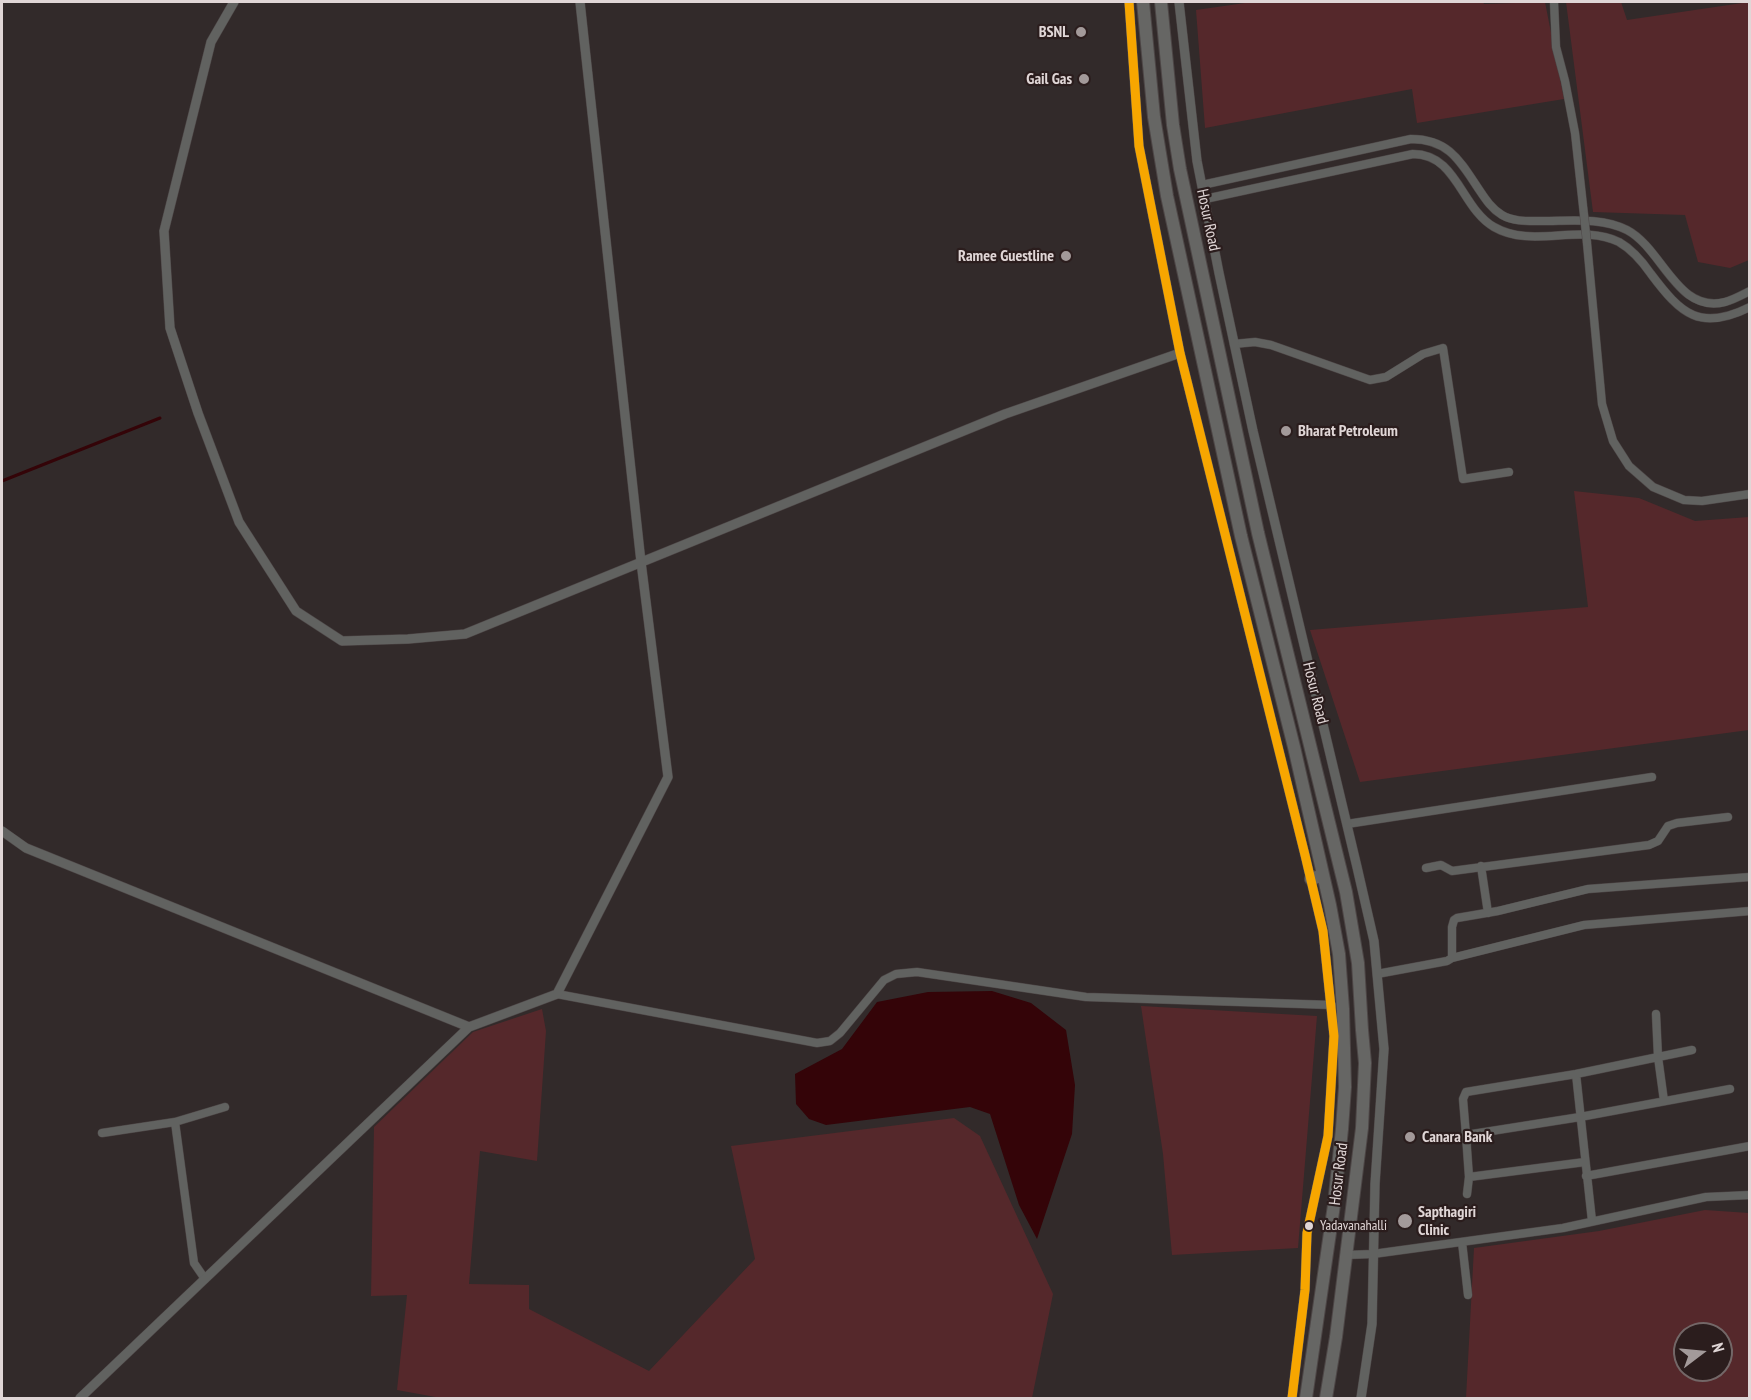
<!DOCTYPE html>
<style>
body{margin:0}
#map{position:relative;width:1751px;height:1400px;overflow:hidden;background:#322a2a;font-family:"PT Sans Narrow",sans-serif}
canvas{display:block}
.frame{position:absolute;inset:0;border:3px solid #e0d6d6;pointer-events:none}
.north{position:absolute;left:1673px;top:1322px;width:60px;height:60px;box-sizing:border-box;background:#2b1d1d;border:2px solid #736767;border-radius:50%;rotate:74deg;font-size:16px;font-weight:700;line-height:24px;text-align:center;color:#e0d6d6}
.north::after{content:'';display:block;margin:auto;width:21px;height:27px;background:#a39a9a;clip-path:polygon(50% 0,100% 100%,50% 72%,0 100%)}
</style>
<div id="map">
<canvas width="1751" height="1400"></canvas>
<div class="frame"></div>
<div class="north">N</div>
</div>
<script>
const g = document.querySelector('canvas').getContext('2d');
g.lineJoin = 'round';
function fillPath(path, color) {
  g.fillStyle = color;
  g.fill(path, 'evenodd');
}
function stroke(path, color, width, dash) {
  g.strokeStyle = color;
  g.lineWidth = width;
  g.lineCap = dash ? 'butt' : 'round';
  g.setLineDash(dash || []);
  g.stroke(path);
}
function drawText(font, color, halo, rows, align = 'center') {
  g.font = font + ' "PT Sans Narrow",sans-serif';
  g.lineWidth = 4.5;
  g.setLineDash([]);
  g.textBaseline = 'middle';
  g.strokeStyle = halo;
  g.fillStyle = color;
  for (const [text, x, y, turn = 0] of rows) {
    g.save();
    g.translate(x, y);
    g.rotate((+turn || 0) * Math.PI / 180);
    g.textAlign = isNaN(turn) ? turn : align;
    if (halo) g.strokeText(text, 0, 0);
    g.fillText(text, 0, 0);
    g.restore();
  }
}
fillPath(new Path2D(`
 M1252,2H1483L1484,4L1545,2L1564,99L1417,123L1412,89L1205,128L1196,10Z
 M1566,2H1621L1627,20L1749,2V260L1730,268L1698,262L1685,215L1593,212Z
 M1574,491L1639,498L1695,521L1749,517V730L1360,782L1310,630L1588,607Z
 M1141,1006L1317,1016L1298,1248L1172,1255L1163,1154Z
 M542,1009L546,1031L537,1161L480,1151L469,1284L529,1285V1309L649,1371L755,1259L731,1146L954,1118L980,1136L1053,1294L1032,1398H441L397,1390L407,1295L371,1296L374,1127L473,1032Z
 M1705,1210L1749,1213V1398H1466L1474,1248L1599,1231ZM1685,1334H1721V1370H1685Z`), '#55282b');
fillPath(new Path2D(`
 M992,991L1031,1003L1066,1030L1075,1085L1072,1134L1037,1239L1019,1205L990,1114L970,1107L826,1125L809,1119L796,1104L795,1074L842,1049L877,1002L928,992Z`), '#340408');
stroke(new Path2D(`
 M2,481L160,418`), '#340408', 3);
const minor = new Path2D(`
 M1554,2L1556,47L1565,81L1575,133L1584,215
 M1202,185L1411,139C1450,139 1461,163 1480,191C1486,200 1492,209 1502,215C1514,222 1528,221 1542,221C1570,221 1602,217 1627,230C1663,249 1677,314 1725,302C1733,300 1742,295 1750,291
 M1205,199L1413,154C1457,154 1461,208 1494,227C1532,249 1580,223 1619,242C1633,250 1642,261 1651,274C1681,314 1700,332 1750,307
 M1587,243L1602,404L1613,441L1629,466L1653,487L1684,500L1702,501L1750,494
 M1234,344L1255,342L1271,345L1370,380L1386,377L1423,354L1443,348L1463,479L1509,472
 M1347,824L1652,777
 M1481,866L1488,913
 M1426,868L1441,865L1452,871L1649,845L1658,841L1668,826L1677,823L1728,817
 M1452,958V927L1454,920L1457,918L1498,911L1588,889L1750,877
 M1377,974L1447,961L1452,958L1584,925L1750,911
 M557,994L817,1043L830,1041L840,1033L884,980L896,974L917,972L1086,997L1332,1005
 M1656,1014L1658,1057L1664,1101
 M1576,1074L1692,1050
 M175,1122L194,1263L205,1279
 M102,1133L175,1122L225,1107
 M1466,1135L1463,1099L1466,1092L1576,1074L1592,1221
 M1586,1176L1750,1146
 M1469,1177L1585,1162
 M1467,1194L1469,1177L1466,1135L1580,1117L1730,1089
 M1462,1242L1468,1295
 M1346,1255L1373,1254L1563,1228L1706,1197L1750,1195`);
const tertiary = new Path2D(`
 M234,2L211,42L164,231L170,328L198,413L239,522L296,611L342,641L408,639L465,634L1005,414L1180,353
 M1129,2L1139,146L1180,353L1305,855L1323,931L1334,1036L1328,1136L1307,1233L1305,1290L1292,1398
 M1179,2L1197,161L1219,273L1253,431L1357,867L1374,941L1384,1049L1375,1184L1372,1324L1361,1398
 M2,831L26,848L469,1027L557,994L668,777L641,562L580,2
 M80,1398L469,1027`);
const trunk = new Path2D(`
 M1143,2L1154,117L1167,196L1241,536L1294,747L1330,905L1339,954L1343,1009L1345,1087L1342,1129L1334,1205L1306,1398
 M1161,2L1173,125L1180,169L1258,533L1346,892L1358,963L1362,1030L1365,1063L1362,1128L1336,1337L1326,1398
 M1311,879L1323,875`);
stroke(minor, '#4d4646', 9);
stroke(tertiary, '#4d4646', 10);
stroke(trunk, '#4d4646', 14);
stroke(minor, '#616260', 8);
stroke(tertiary, '#616260', 9);
stroke(trunk, '#666664', 12);
const minorBridge = new Path2D(`
 M1584,215L1587,243`);
stroke(minorBridge, '#4d4646', 9, []);
stroke(minorBridge, '#616260', 8);
stroke(new Path2D(`
 M1129,2L1139,146L1180,353L1305,855L1323,931L1334,1036L1328,1136L1307,1233L1305,1290L1292,1398`), '#f7a600', 9);
for (const [x, y, r, color] of [
 [1081,32,6,"#a39a9a"],
 [1084,79,6,"#a39a9a"],
 [1066,256,6,"#a39a9a"],
 [1286,431,6,"#a39a9a"],
 [1410,1137,6,"#a39a9a"],
 [1405,1221,8,"#a39a9a"],
 [1309,1226,5,"#e0d6d6"]
]) {
  const dot = new Path2D();
  dot.arc(x, y, r, 0, 2 * Math.PI);
  g.fillStyle = color;
  g.fill(dot);
  stroke(dot, '#2b1d1d', 2);
}
drawText('14px', '#e0d6d6', '#2b1d1d', [
 ["Yadavanahalli",1320,1226]
], 'left');
drawText('bold 16px', '#e0d6d6', '#2b1d1d', [
 ["BSNL",1069,32],
 ["Gail Gas",1072,79],
 ["Ramee Guestline",1054,256],
 ["Bharat Petroleum",1298,431,"left"],
 ["Canara Bank",1422,1137,"left"],
 ["Sapthagiri",1418,1212,"left"],
 ["Clinic",1418,1230,"left"]
], 'right');
drawText('16px', '#e0d6d6', '#2b1d1d', [
 ["Hosur Road",1208,220,78],
 ["Hosur Road",1315,693,76],
 ["Hosur Road",1339,1174,-83]
]);
</script>
